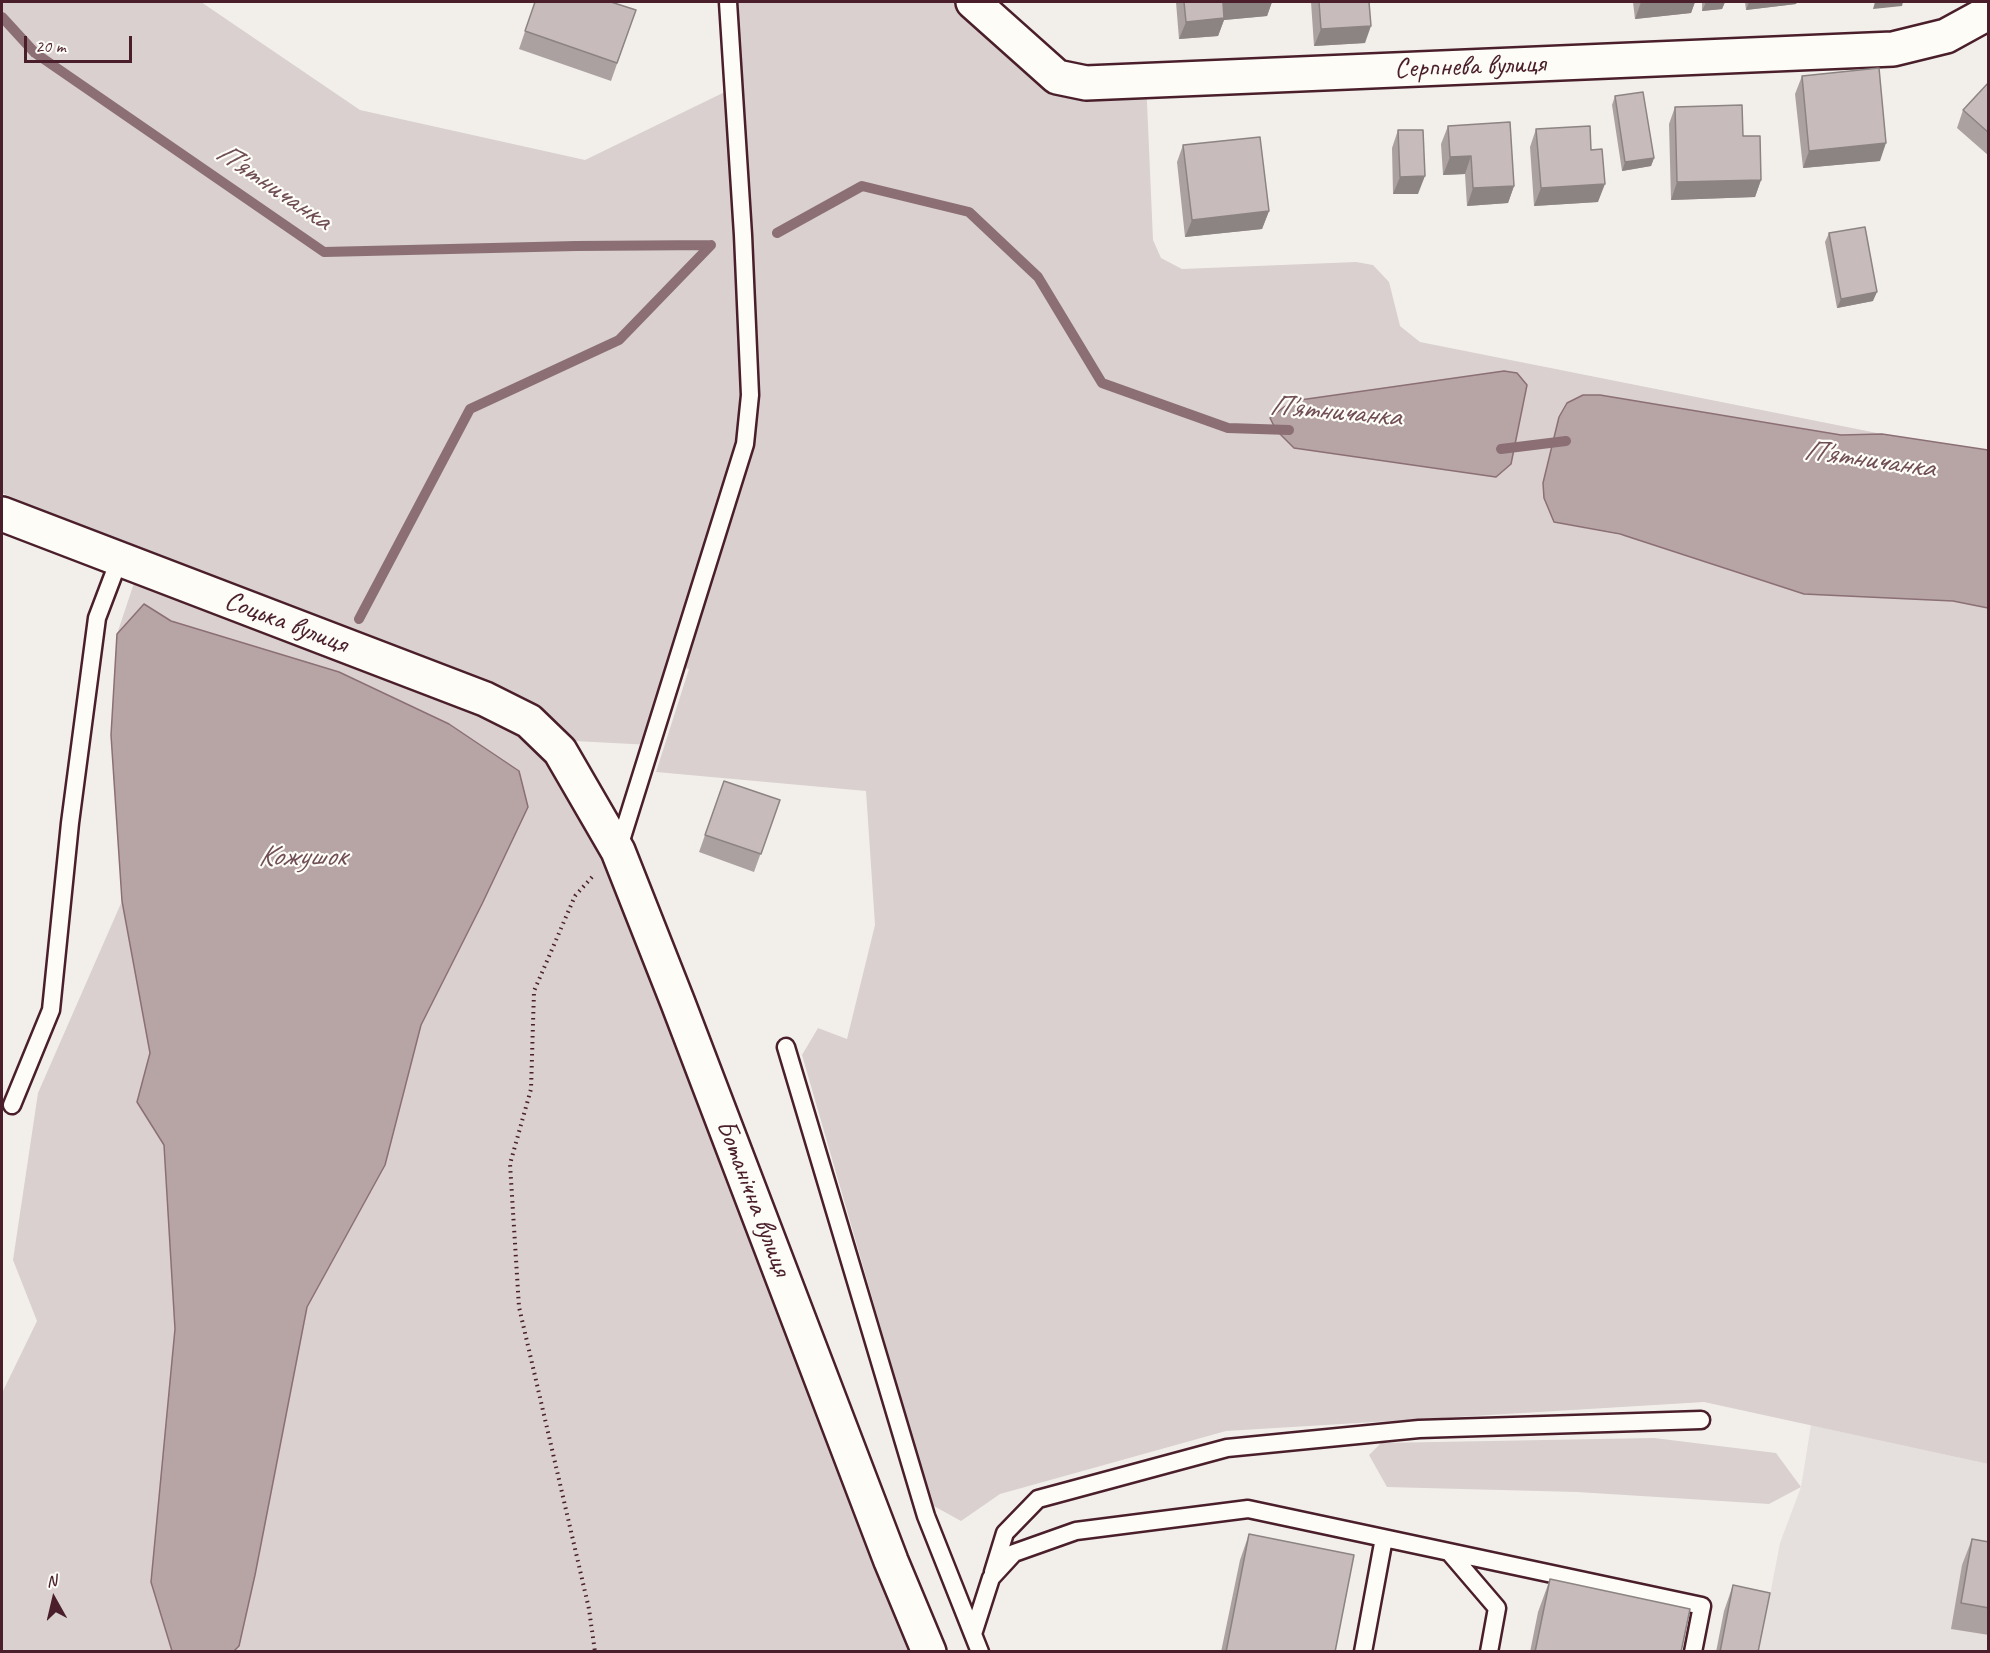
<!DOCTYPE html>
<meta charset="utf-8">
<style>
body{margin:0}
#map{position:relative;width:1990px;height:1653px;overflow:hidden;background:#f2efeb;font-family:Caveat,sans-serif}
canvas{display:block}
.frame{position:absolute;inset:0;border:3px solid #4a1f2b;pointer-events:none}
.north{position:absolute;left:24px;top:1569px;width:60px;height:60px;-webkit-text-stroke:4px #fdfcf7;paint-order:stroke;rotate:352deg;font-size:16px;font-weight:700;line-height:24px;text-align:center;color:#4a1f2b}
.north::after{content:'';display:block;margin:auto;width:21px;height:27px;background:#4a1f2b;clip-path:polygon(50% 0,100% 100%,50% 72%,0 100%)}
.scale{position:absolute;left:24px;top:36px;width:108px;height:27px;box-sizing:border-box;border:3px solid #4a1f2b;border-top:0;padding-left:8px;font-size:18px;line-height:21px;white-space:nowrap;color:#4a1f2b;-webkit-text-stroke:4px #fdfcf7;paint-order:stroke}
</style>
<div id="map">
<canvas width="1990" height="1653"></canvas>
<div class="frame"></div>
<div class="north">N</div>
<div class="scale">20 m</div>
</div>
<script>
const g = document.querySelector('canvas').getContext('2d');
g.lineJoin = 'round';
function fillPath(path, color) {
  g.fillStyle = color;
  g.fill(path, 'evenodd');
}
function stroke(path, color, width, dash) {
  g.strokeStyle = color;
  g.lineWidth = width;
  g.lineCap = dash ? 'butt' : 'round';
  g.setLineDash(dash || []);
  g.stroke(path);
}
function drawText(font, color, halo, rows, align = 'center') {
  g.font = font + ' Caveat,sans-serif';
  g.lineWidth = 4.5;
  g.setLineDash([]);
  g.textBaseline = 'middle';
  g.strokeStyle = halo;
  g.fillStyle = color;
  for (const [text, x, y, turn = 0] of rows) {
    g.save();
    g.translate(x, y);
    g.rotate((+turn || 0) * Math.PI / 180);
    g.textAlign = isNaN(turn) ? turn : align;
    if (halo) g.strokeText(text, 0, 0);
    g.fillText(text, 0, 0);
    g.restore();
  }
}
fillPath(new Path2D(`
 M1811,1425L1988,1464V1651L1759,1652L1780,1543L1801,1487Z`), '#e5dfdd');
fillPath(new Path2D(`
 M2,2H201L360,110L585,160L733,88L728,2H973L1057,77L1146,80L1153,240L1161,258L1182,269L1356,262L1373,265L1389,282L1400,326L1420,342L1882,434L1841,435L1554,522L1988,608V1464L1704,1402L1226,1431L1000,1494L961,1521L932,1505L802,1055L818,1028L847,1039L875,925L866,791L656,772L689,669L676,666L651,745L555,740L610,855L922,1651H234L239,1646L255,1575L307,1307L385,1165L421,1025L482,904L528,807L518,771L449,724L171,621L144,604L117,634L144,553L2,493Z
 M122,901L150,1053L137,1102L164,1145L175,1329L151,1582L172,1651H2V1393L37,1321L13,1260L38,1093Z
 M1654,1438L1776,1453L1801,1487L1769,1504L1577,1492L1387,1487L1369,1455L1381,1443Z`), '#d9d0cf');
const water = new Path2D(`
 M1504,371L1517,373L1527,385L1511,464L1496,477L1294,448L1276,430L1270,418L1284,407L1300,400Z
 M1583,395H1600L1841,435L1882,434L1988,450V608L1953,601L1804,594L1620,534L1554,522L1544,498L1543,483L1559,417L1567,403Z
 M144,604L171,621L339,672L449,724L519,771L528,807L482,904L421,1025L385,1165L307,1307L255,1575L239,1646L234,1651H172L151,1582L175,1329L164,1145L137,1102L150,1053L122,901L111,735L117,634Z`);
fillPath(water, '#b7a5a6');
stroke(water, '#8b6f75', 1.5);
stroke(new Path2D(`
 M2,17L35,53L324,252L576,246L711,245
 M777,233L862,186L969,212L1038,277L1102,383L1228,428L1289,430
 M1501,449L1566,441
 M359,619L470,409L619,340L711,245`), '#8b6f75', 10);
const lane = new Path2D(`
 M618,850L745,444L750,395L743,235L728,2
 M786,1047L926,1516L980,1652
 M12,1105L51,1010L70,823L97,618L119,560
 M1449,1552L1497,1608L1489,1652
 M993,1572L1005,1533L1038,1499L1227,1448L1419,1429L1701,1420
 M973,1634L991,1578L1014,1553L1076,1531L1248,1509L1702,1606L1693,1652
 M1363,1652L1384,1538`);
const street = new Path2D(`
 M973,2L1057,77L1086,83L1893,49L1946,36L1988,13
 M2,514L485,699L529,721L560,751L618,851L678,1003L891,1561L929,1652`);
stroke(lane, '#4a1f2b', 21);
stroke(street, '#4a1f2b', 38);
stroke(new Path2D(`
 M592,877L575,896L534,991L531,1089L510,1164L519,1307L589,1609L595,1652`), '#4a1f2b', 4, [1.5, 4.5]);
stroke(lane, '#fdfcf7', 16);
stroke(street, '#fdfcf7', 33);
fillPath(new Path2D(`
 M535,2L636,10L611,81L519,49Z
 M1176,2H1272L1267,16L1224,20L1218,36L1179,39Z
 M1311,2H1369L1365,43L1314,46Z
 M1633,2H1695L1691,13L1635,19Z
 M1702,2H1725L1722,9L1702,11Z
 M1745,2H1797L1796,4L1746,10Z
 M1802,76L1880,161L1803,168L1795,94Z
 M1989,82V156L1957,128L1963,110Z
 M1615,96L1654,158L1651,166L1622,171L1612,105Z
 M1675,107L1743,136L1761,180L1755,197L1671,200L1669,124Z
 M1448,126L1514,186L1508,203L1467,206L1465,174L1443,175L1441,144Z
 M1536,129L1591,150L1598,202L1534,206L1530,147Z
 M1398,130L1418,194H1393L1392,148Z
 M1183,145L1269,211L1262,229L1185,237L1177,162Z
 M1829,233L1873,301L1837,308L1825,242Z
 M724,781L780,800L754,872L699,852Z
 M1249,1534L1335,1652H1221L1240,1560Z
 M1972,1539L1989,1542V1635L1951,1629L1962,1565Z
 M1550,1579L1681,1652H1530L1538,1612Z
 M1733,1585L1758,1652H1716L1724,1611Z`), '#aca1a1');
fillPath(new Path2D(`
 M1236,2H1272L1267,16L1224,20L1218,36L1179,39L1186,22L1223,3Z
 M1641,2H1695L1691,13L1635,19Z
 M1706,2H1725L1722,9L1702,11Z
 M1749,2H1797L1796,4L1746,10Z
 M1875,2H1903L1902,6L1873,9Z
 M1371,26L1365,43L1314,46L1321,29Z
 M1886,143L1880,161L1803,168L1809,151Z
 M1471,156L1465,174L1443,175L1450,157Z
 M1654,158L1651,166L1622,171L1625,162Z
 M1425,176L1418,194H1393L1400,177Z
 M1761,180L1755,197L1671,200L1677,182Z
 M1605,184L1598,202L1534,206L1541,188Z
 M1514,186L1508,203L1467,206L1473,188Z
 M1269,211L1262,229L1185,237L1192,220Z
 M1877,292L1873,301L1837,308L1841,299Z`), '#8c8383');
const building = new Path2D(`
 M535,2H611L636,10L617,63L525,31Z
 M1184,2H1236L1223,3L1224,18L1186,22Z
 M1319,2H1369L1371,26L1321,29Z
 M1879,68L1886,143L1809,151L1802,76Z
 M1989,82V133L1963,110Z
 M1643,92L1654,158L1625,162L1615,96Z
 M1742,105L1743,136H1760L1761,180L1677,182L1675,107Z
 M1510,122L1514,186L1473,188L1471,156L1450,157L1448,126Z
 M1590,126L1591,150L1602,149L1605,184L1541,188L1536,129Z
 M1398,130H1423L1425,176L1400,177Z
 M1260,137L1269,211L1192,220L1183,145Z
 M1865,227L1877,292L1841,299L1829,233Z
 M724,781L780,800L761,854L705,835Z
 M1249,1534L1354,1555L1335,1652H1226Z
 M1972,1539L1989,1542V1608L1961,1603Z
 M1550,1579L1690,1609L1681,1652H1535Z
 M1733,1585L1770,1593L1758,1652H1720Z`);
fillPath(building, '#c8bbbb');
stroke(building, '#8c8383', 1.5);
drawText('28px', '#4a1f2b', '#fdfcf7', [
 ["Серпнева вулиця",1470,67,-2],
 ["Соцька вулиця",286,623,21],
 ["Ботанічна вулиця",753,1198,69]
]);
drawText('italic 30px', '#704e56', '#fdfcf7', [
 ["П'ятничанка",273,187,34],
 ["П'ятничанка",1335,412,5],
 ["П'ятничанка",1869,460,8],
 ["Кожушок",302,857]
]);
</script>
